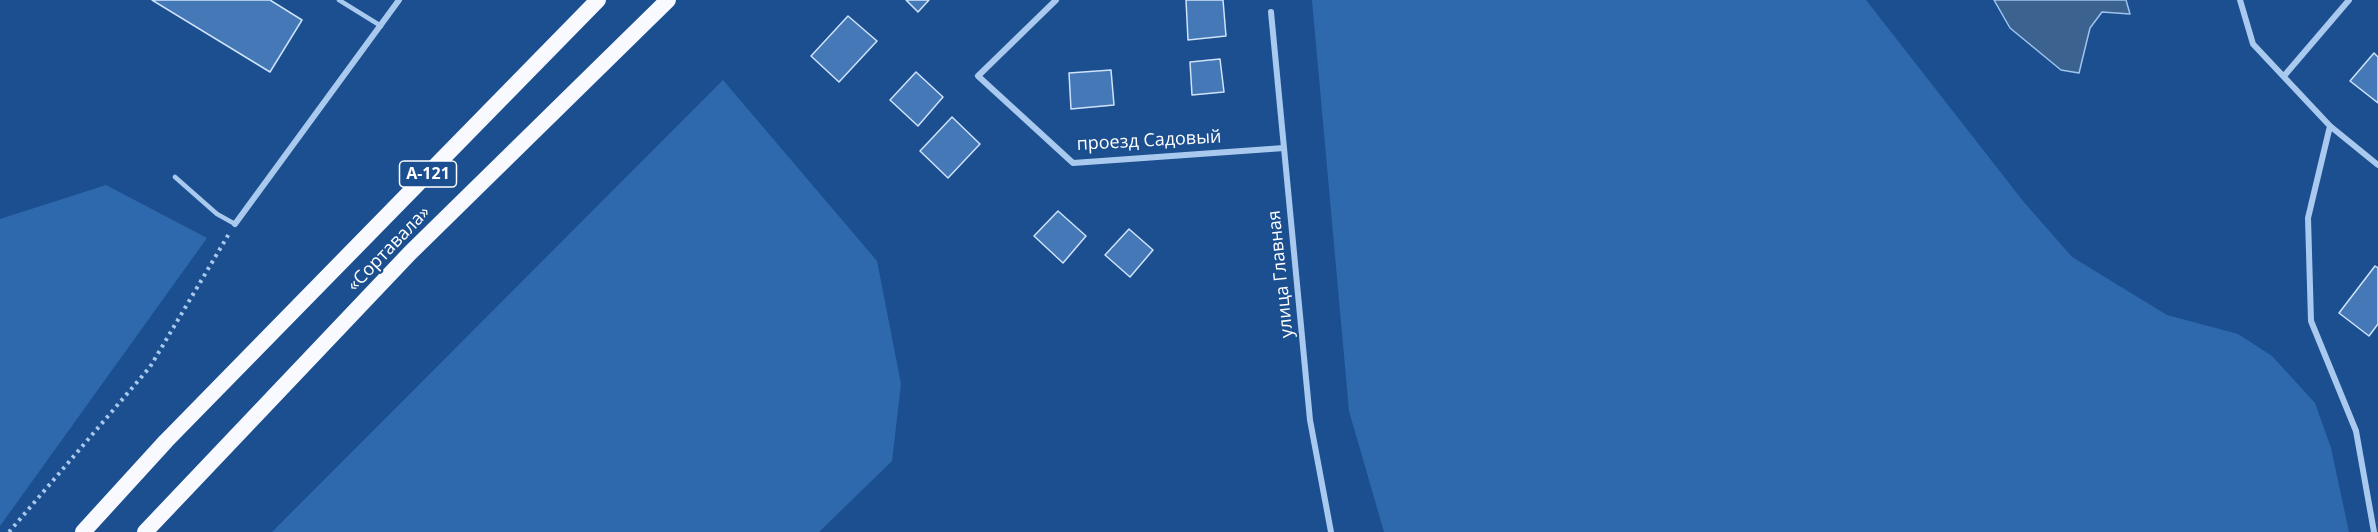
<!DOCTYPE html>
<meta charset="utf-8">
<style>
body{margin:0}
canvas{display:block;background:#1b4f8f}
</style>
<canvas width="2378" height="532"></canvas>
<script>
const g = document.querySelector('canvas').getContext('2d');
g.lineJoin = 'round';
function fillPath(path, color) {
  g.fillStyle = color;
  g.fill(path, 'evenodd');
}
function stroke(path, color, width, dash) {
  g.strokeStyle = color;
  g.lineWidth = width;
  g.lineCap = dash ? 'butt' : 'round';
  g.setLineDash(dash || []);
  g.stroke(path);
}
function drawText(font, color, halo, rows, align = 'center') {
  g.font = font + ' "Open Sans",sans-serif';
  g.lineWidth = 4.5;
  g.setLineDash([]);
  g.textBaseline = 'middle';
  g.strokeStyle = halo;
  g.fillStyle = color;
  for (const [text, x, y, turn = 0] of rows) {
    g.save();
    g.translate(x, y);
    g.rotate((+turn || 0) * Math.PI / 180);
    g.textAlign = isNaN(turn) ? turn : align;
    if (halo) g.strokeText(text, 0, 0);
    g.fillText(text, 0, 0);
    g.restore();
  }
}
fillPath(new Path2D(`
 M1312,0H1866L2023,201L2072,257L2167,315L2238,334L2272,356L2315,403L2331,448L2349,532H1384L1349,411Z
 M723,80L877,261L901,384L892,461L819,532H272Z
 M106,185L207,238L0,526V219Z`), '#2e69ad');
const water = new Path2D(`
 M1994,0H2126L2130,14L2102,12L2090,28L2079,73L2061,70L2010,28Z`);
fillPath(water, '#3c6290');
stroke(water, '#9cc4f0', 1.5);
const building = new Path2D(`
 M152,0H270L302,20L270,72Z
 M906,0H929L918,12Z
 M1186,0H1223L1226,36L1188,40Z
 M848,16L877,41L839,82L811,56Z
 M2374,53L2378,57V103L2350,81Z
 M1220,59L1224,92L1192,95L1190,62Z
 M1111,70L1114,105L1071,109L1069,73Z
 M916,72L943,97L918,126L890,100Z
 M952,117L980,144L948,178L920,151Z
 M1058,211L1086,236L1063,263L1034,236Z
 M1129,229L1153,250L1130,277L1105,255Z
 M2375,266L2378,268V324L2369,336L2339,313Z`);
fillPath(building, '#4478b7');
stroke(building, '#cfe3fa', 1.5);
stroke(new Path2D(`
 M9,532L150,367L230,232`), '#a9c9ee', 4, [3, 4.5]);
stroke(new Path2D(`
 M339,0L381,26
 M175,177L217,214L235,224`), '#a9c9ee', 4.5);
stroke(new Path2D(`
 M1056,0L978,76L1073,163L1284,148
 M2240,0L2253,44L2330,126L2378,165
 M1271,12L1310,420L1331,532
 M2284,76L2349,0
 M2330,126L2308,218L2311,321L2356,431L2374,532
 M235,224L399,0`), '#a9c9ee', 6);
stroke(new Path2D(`
 M83,532L166,441L598,0
 M145,532L410,253L668,0`), '#f8faff', 16);
for (const [x, y, w] of [
 [428,174,57]
]) {
  const box = new Path2D();
  box.roundRect(x - w / 2, y - 13, w, 26, 4.5);
  g.fillStyle = '#1b4f8f';
  g.fill(box);
  stroke(box, '#fff', 1.5);
}
drawText('bold 16px', '#fff', null, [
 ["А-121",428,174]
]);
drawText('18px', '#fff', '#1b4f8f', [
 ["проезд Садовый",1149,141,-3],
 ["«Сортавала»",389,249,-46],
 ["улица Главная",1281,274,-96]
]);
</script>
